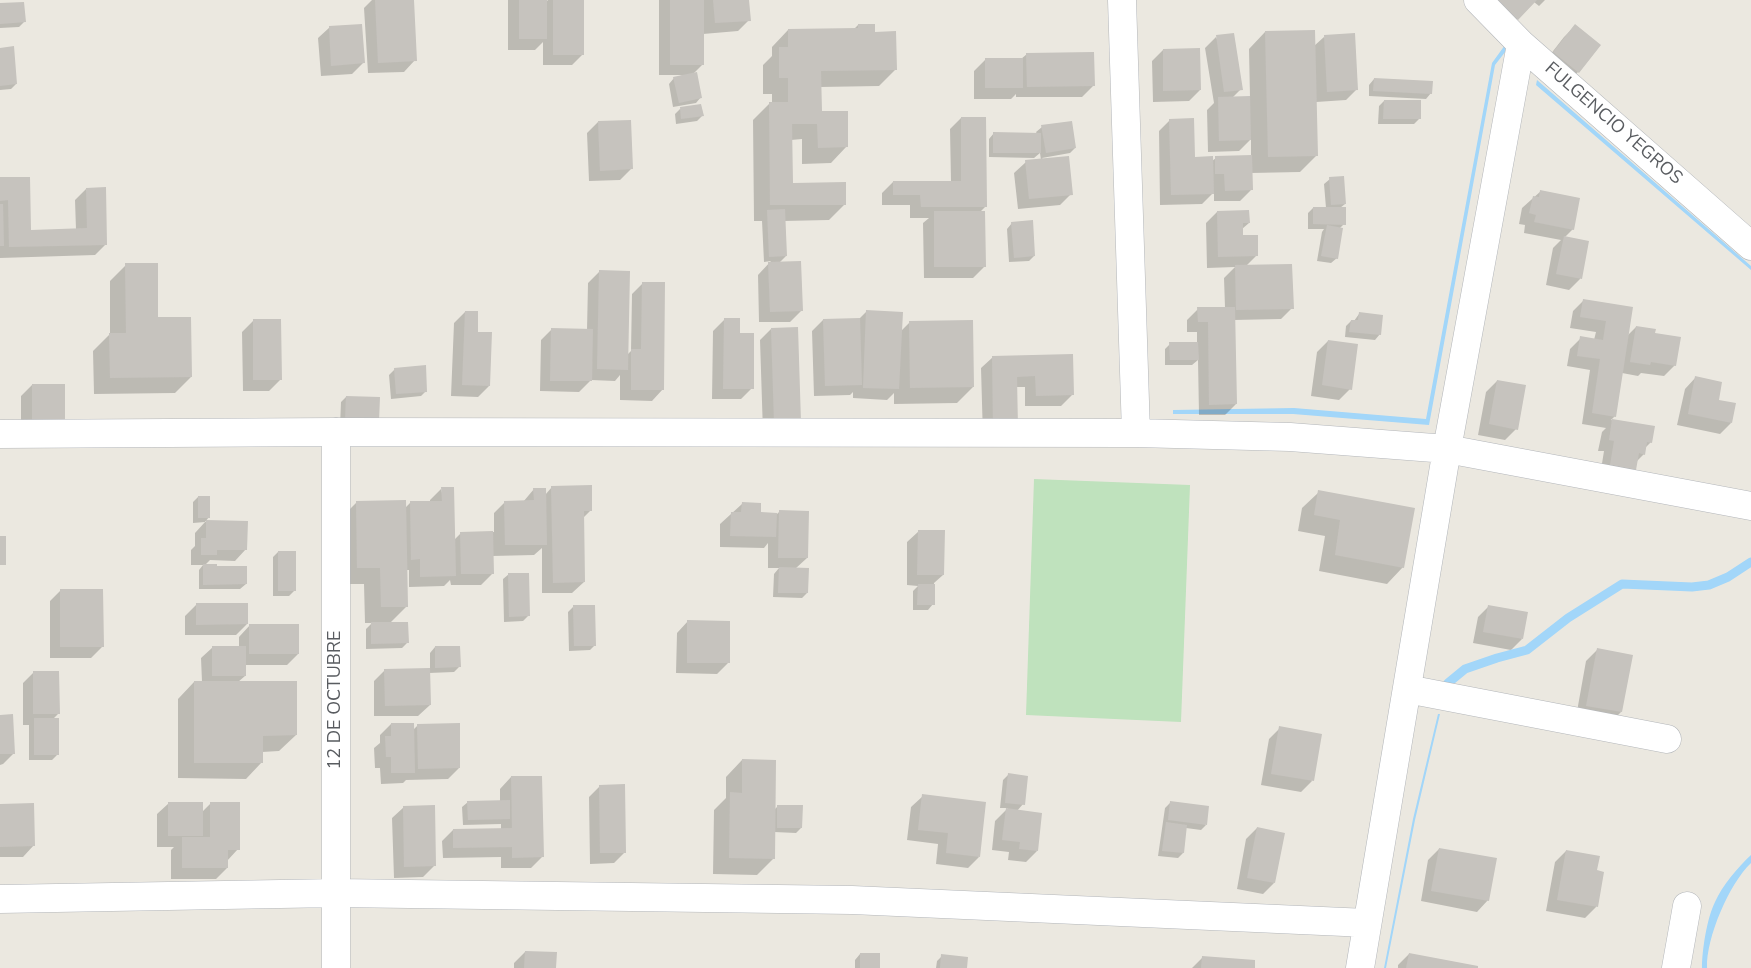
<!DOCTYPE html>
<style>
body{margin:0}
canvas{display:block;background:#ebe8e0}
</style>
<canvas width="1751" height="968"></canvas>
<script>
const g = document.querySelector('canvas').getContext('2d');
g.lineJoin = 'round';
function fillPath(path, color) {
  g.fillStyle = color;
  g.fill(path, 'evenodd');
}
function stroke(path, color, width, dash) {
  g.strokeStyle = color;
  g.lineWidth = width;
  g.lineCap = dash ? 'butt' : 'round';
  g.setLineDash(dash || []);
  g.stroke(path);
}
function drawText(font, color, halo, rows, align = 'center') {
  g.font = font + ' "Nunito Sans",sans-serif';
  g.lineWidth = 4;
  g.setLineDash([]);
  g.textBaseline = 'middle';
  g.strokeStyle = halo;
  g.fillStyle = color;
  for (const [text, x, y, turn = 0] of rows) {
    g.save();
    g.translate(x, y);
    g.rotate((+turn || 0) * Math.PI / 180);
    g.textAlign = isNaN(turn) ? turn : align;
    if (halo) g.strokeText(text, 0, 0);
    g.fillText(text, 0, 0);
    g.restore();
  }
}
fillPath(new Path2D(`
 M1034,479L1190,485L1181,722L1026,715Z`), '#bfe2bd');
fillPath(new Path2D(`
 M1505,45L1509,47L1495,65L1429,425L1293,414H1173V410L1294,408L1426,419L1492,63Z
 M1537,80L1751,266V270L1536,85Z
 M1438,714H1440L1415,820L1386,968H1384L1413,819Z
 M1751,855V863C1729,884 1706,938 1707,968H1702C1702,950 1707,918 1715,902C1722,886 1738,867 1751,855Z`), '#a2d6f9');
fillPath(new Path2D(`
 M372,0H412L415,60L404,72L368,73L364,8Z
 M508,0H546V2L548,0H583V54L572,65H543V42L535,50H508Z
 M659,0H748L749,20L738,31L703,34V64L693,74L701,97L696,103L673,107L669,84L674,78L683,75H659Z
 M1473,0H1545L1539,6L1534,2L1506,30Z
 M0,5L24,22L19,27L0,28Z
 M858,25L874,33L895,70L879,86L820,87L821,113L847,146L831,163L802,164V139L791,140L792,184L845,204L829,220L784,221L786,256L779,263L802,310L790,322H759L758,275L771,261L764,262L762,221H754L753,120L770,103H772V94H763V65L772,56V47L788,30H853Z
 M1575,26L1578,72L1567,83L1543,64L1564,37Z
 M330,27L363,63L352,74L321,76L318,38Z
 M1265,32L1314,46L1324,37L1357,89L1346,100L1316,102L1317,155L1300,172L1251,173V190L1240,201H1214V192L1202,204L1160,205L1159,131L1170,120L1194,158L1212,161L1216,158L1251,157V139L1239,151L1208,152L1207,110L1214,103L1205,48L1216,37L1241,89L1232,98H1250L1249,49Z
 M0,49L16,84L11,89L0,90Z
 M1163,50L1200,90L1189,101L1153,102L1152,61Z
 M1027,54L1093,86L1082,97H1016V94L1011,99H974V71L985,60L1021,59Z
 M1374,79L1431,93L1426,99L1369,96V85Z
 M1384,101L1419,119L1414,124H1378L1379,106Z
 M680,109L702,116L697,121L676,124L675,114Z
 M961,118L986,206L980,212L984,267L973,278H924L923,223L929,218H910V205H882V193L893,182H951L950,129Z
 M598,122L631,169L620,180L589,181L587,133Z
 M1042,127L1075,148L1070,153L1042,158L1071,194L1060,205L1018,209L1014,173L1026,162L1041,160L1040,153L1034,158L989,157V139L994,133L1037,134L1036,132Z
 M0,178L30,231L76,230L75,200L86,189L106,244L95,255L0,258Z
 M1330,179L1345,204L1340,208L1344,224L1340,228L1337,258L1331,263L1317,261L1322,232L1324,229H1308V213L1313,208H1326L1324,184Z
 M1541,191L1573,229L1565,237L1588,242L1580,279L1569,290L1546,285L1553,248L1561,240L1524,233L1525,225L1519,224L1522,208Z
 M1217,212L1249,223L1242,229V236L1256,256L1246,266L1292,308L1281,319L1234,320L1236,404L1225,415H1199L1198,360L1192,365H1165V349L1170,344L1197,343V332H1187V320L1198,309L1225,308L1224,278L1235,267L1207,268L1206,223Z
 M1012,223L1034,256L1029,261L1009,262L1007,229Z
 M126,265L191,377L175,393L94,394L93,351L110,334V281Z
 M599,272L627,355L631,351L632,294L643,283L663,389L652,401L620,400V375L615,381L591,380L579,392L540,391L541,340L552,329L587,330L588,283Z
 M1584,300L1627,336L1636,327L1654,334L1675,365L1664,376L1641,373L1638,376L1622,373L1615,416L1611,420L1653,428L1651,442L1645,448L1644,454L1636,462L1635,469L1624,480L1600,476L1604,451H1598L1602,432L1606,428L1582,424L1590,370L1567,366L1570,349L1581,338L1594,340L1596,332L1570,328L1573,311Z
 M867,311L901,331L910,322L973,387L957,403L894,404V393L887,400L853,398V392L850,395L814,396L812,331L823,320L859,319Z
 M465,312L477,333L489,386L478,397L451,396L454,323Z
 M1359,314L1380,334L1375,340L1345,337L1346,326L1351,321H1354Z
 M725,319L752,388L741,399H712L713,331Z
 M253,321L281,379L269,391H243L242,332Z
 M771,329L800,421L763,433L760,340Z
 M1328,341L1350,389L1339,400L1311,396L1317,352Z
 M1072,356V395L1061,406H1025V387H1016L983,438L981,368L993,357Z
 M395,369L426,391L421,396L391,399L389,375Z
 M1696,377L1718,401L1731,423L1720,434L1677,425L1685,389Z
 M1497,381L1516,429L1505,440L1478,435L1486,392Z
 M32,385H63L21,438V396Z
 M346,397L378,422L340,426L341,402Z
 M552,487L591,510L582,519L584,582L572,593H542V548L534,555L492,556V574L481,585H451L450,580L444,586L409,587V570H406L407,606L390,623L407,643L402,648L366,649V629L372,623H365L364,584H341L340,519L357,502L405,508L410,503L430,502V500L441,489L454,540L461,533L494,532V513L505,502H523L534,489L545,495Z
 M1319,492L1403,567L1387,584L1319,571L1325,536L1298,531L1302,508Z
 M198,497L209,517L205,522H246V549L235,561L210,560L205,565L216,567L246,584L240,589H199V570L203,565H191V550L195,546V533L205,522L193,523V502Z
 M742,504L760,513L777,514L780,511L807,558L795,569L807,593L802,598L773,597L774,574L779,568H768V543L764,548L720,547V524Z
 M919,531L943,575L934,583L933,604L928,610H913V591L918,586L907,585V542Z
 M278,552L295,590L289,596H273V557Z
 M509,574L528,616L523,621L504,622L503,579Z
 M61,590L102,647L91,658H50V601Z
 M196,605L247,624L236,635H185V616Z
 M1489,606L1522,639L1511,650L1473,643L1478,617Z
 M573,607L595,645L590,650L569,651L568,612Z
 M688,621L728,663L717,674L676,673L677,633Z
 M250,625L298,654L287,665H245V676L238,682L296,735L279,751L262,752V762L246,779L178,778V699L194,682H202L201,658L213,647H239V637Z
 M435,647L459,667L454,672L429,673L430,705L418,716H374V681L385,670L430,669V653Z
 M1597,650L1621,712L1610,723L1576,717L1586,661Z
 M34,672L58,714L53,719L57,755L52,760H29V725H23V683Z
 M0,716L14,753L3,764L0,765Z
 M391,724L413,730L418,725L459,768L448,779L406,780L403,783L381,784L380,768H375L374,748L380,743V735Z
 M1280,728L1312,781L1301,792L1261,785L1269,739Z
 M742,760L774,810L778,806L801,828L796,833L774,832V858L757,875L713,874L714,810L726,798V777Z
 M1009,774L1023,804L1017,811L1037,851L1026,862L1008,860L1009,852L992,850L995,821L1008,808H1000L1003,780Z
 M511,777L542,857L531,868H501V857L443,858L442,841L453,830H501V824L463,825L462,807L468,802L500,801V789Z
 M600,786L625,852L614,863L590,864L589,797Z
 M923,796L979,857L968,868L936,864L938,844L907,840L911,807Z
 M169,803L202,812L211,803L238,849L227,861V868L216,879H171V850L174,847H157V814Z
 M1170,803L1206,825L1201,830L1186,828L1183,853L1178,858L1158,856L1165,808Z
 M0,805L34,845L23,857H0Z
 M404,807L434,866L423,877L394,878L392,818Z
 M1257,828L1274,883L1263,894L1237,889L1246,839Z
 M1439,849L1488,900L1477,912L1421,901L1428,860Z
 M1566,851L1595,871L1596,907L1585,918L1546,911L1555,862Z
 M525,952L555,968H514V963Z
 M860,954L879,968H855V960Z
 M1409,954L1476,968H1398V965Z
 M942,956L966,968H936L937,961Z
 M1202,958L1253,968H1192Z`), '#0003');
stroke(new Path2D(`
 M1448,683L1465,669L1497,658L1527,650L1568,618L1622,584L1692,587L1709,585L1728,577L1751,562`), '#a2d6f9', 9);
fillPath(new Path2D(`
 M375,0H414L417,61L378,63Z
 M519,0H547V39H519Z
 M553,0H584V55H553Z
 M670,0H704V65H670Z
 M713,0H749L751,21L715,23Z
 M1496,0H1537L1518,20Z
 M24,2L26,22L0,24V3Z
 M362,24L365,63L331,66L329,26Z
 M858,24H875V32L896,31L897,70L821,71L822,111H848V147L818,148L817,124H792L793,183L846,182V205H770L769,102H788V78H779V47H788V29L858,28Z
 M1575,24L1601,45L1579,73L1553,52Z
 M1315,30L1318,156L1268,157L1265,31Z
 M1234,33L1243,90L1224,92L1216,35Z
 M1355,33L1358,90L1327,92L1324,35Z
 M14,46L17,84L0,86V48Z
 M1200,48L1201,90L1163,91V49Z
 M1094,52L1095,86L1027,87L1026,53Z
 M985,58H1023V88H985Z
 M697,72L702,98L679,103L673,77Z
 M1374,78L1433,81L1432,94L1373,91Z
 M1250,96L1251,140L1219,141L1218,97Z
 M1384,100H1421V119H1383Z
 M701,104L704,116L681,119L680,107Z
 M961,117H986L987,207H921L920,195H893V181H961Z
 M1194,118L1195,157L1213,156L1214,194L1171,195L1169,119Z
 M631,120L633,169L600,171L598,121Z
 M1072,121L1076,148L1046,153L1041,125Z
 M993,132L1041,133V153H993Z
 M1252,155L1253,190L1225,191L1224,174H1215V156Z
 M1069,156L1073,195L1029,199L1025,160Z
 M1344,176L1346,204L1331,205L1329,177Z
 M0,177H30L31,230L87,228L86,188L106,187L107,245L9,247L8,200L0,201Z
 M1540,190L1580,198L1574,230L1534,222L1536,215L1529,213L1533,196L1539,197Z
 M0,204H3L4,246H0Z
 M1313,207H1346V225L1313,224Z
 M785,209L787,256L769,257L767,210Z
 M1249,210L1250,223H1243V235H1258V256L1218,257L1217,211Z
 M934,211H985L986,267H934Z
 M1033,220L1035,256L1014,258L1011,222Z
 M1327,225L1343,228L1338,259L1321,256Z
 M1564,236L1589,241L1582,279L1556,274Z
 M801,261L803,311L770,312L768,262Z
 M125,263H158V317H191L192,377L110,378L109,333H126Z
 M1292,264L1294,309L1236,310L1235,265Z
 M599,270L630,271L628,370L597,369Z
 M642,282H665L664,390H631V349H641Z
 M1583,299L1633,307L1616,417L1592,413L1600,359L1577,356L1580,336L1603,340L1606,321L1580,317Z
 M1197,307H1235L1237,404L1209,405L1208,322H1198Z
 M866,310L903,312L899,389L863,388Z
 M465,311H478V332H492L490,386L462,385Z
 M1359,312L1383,315L1381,335L1349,332L1351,320H1358Z
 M724,318H740V333H754V389H723Z
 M860,318L862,385L825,386L823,319Z
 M253,319H281L282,380H253Z
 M973,320L974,387L910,388L909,321Z
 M1636,326L1656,329L1655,333L1681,337L1676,366L1651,362L1650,365L1630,362Z
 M798,327L801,422L774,423L771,328Z
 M551,328L593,329L592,381H550Z
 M1328,340L1358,344L1352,390L1322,385Z
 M1169,342H1198L1199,360H1170Z
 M1073,354L1074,395L1036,396L1035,376L1017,377L1018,428H993L992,356Z
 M426,365L427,392L396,394L394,368Z
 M1695,376L1722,382L1719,400L1736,403L1732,423L1688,414Z
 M1497,380L1526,385L1518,430L1489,424Z
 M32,384H65V427H32Z
 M346,396L380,397L379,422L345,421Z
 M1612,419L1655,426L1652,443L1647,442L1645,455L1639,453L1636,470L1610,465L1614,441L1609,440Z
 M592,485V511H584L585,582L553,583L551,486Z
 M441,487H454L456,576L420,577V559L411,560L410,501H442Z
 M533,488H546L547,545H505L504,501L534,500Z
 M1318,490L1415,508L1404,568L1335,555L1340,520L1314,515Z
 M198,496H210V518H198Z
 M406,500L408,607H381L380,568H357L356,501Z
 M742,502L761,503V512L777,513L776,537L730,536L731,512H741Z
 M779,510L809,511L808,558H778Z
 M206,520L248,521L247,550H217V555H201V538H206Z
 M918,530H945L944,575H917Z
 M493,531L494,574H461L460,532Z
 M0,536H6V565H0Z
 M278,551H296V591H278Z
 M203,564H217V566H247V584L203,585Z
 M779,567L809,568L808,593H778Z
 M508,573H529L530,616L509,617Z
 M918,584H935V605H917Z
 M60,589H103L104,647H60Z
 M196,603H248V624L196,625Z
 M573,605H595L596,646H574Z
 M1488,605L1528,612L1523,639L1483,632Z
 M687,620L730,621V663H687Z
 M371,622H408L409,643L371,644Z
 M249,624H299V654H249Z
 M212,646H246V676H212Z
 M435,646H460L461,667L435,668Z
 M1597,648L1633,655L1622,712L1586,706Z
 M430,668L431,705L385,706L384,669Z
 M33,671H59L60,714H33Z
 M194,681H297V735L263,736V763H194Z
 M13,714L15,754H0V715Z
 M34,718H59V755H34Z
 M391,723H414L415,773H391V757H386L385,736H391Z
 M460,723V768L418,769L417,724Z
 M1279,726L1322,734L1314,781L1271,774Z
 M742,759L776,760L775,859L729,858L730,792L742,793Z
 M1008,773L1028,776L1025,805L1005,803Z
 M511,776H542L544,857L512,858V847L453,848V829L512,828Z
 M625,784L626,853H600L599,785Z
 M922,794L986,802L980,857L946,853L948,833L918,830Z
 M510,800V819L468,820L467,801Z
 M1170,801L1209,806L1207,825L1168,820Z
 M168,802H203V836H168Z
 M210,802H240V850H228V868H182V837H210Z
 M34,803L35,846L0,847V804Z
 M435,805L436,866L404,867L403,806Z
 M777,805H803L802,828H777Z
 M1006,808L1042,813L1038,851L1019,849L1020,842L1002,840Z
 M1166,822L1187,825L1184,853L1162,851Z
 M1257,827L1285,833L1275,883L1247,878Z
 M1439,848L1497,858L1489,901L1431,891Z
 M1566,850L1600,856L1597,870L1604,872L1598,907L1557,900Z
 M525,951L557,952L556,968H524Z
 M860,953H880V968H860Z
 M1409,953L1478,966V968H1406Z
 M941,954L968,957L967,968H940Z
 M1202,956L1255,960V968H1201Z`), '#c6c3be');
const minor = new Path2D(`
 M1122,0L1136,433
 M1478,0L1521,44L1751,246
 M336,432V968
 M0,434L336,432L1136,433L1290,437L1447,449L1751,506
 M1407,689L1667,739
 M0,899L336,893L852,900L1367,923
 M1360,968L1447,449L1521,44
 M1676,968L1687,906`);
stroke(minor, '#b3b6ba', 29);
stroke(minor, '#fff', 28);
drawText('18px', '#595c60', '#fff', [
 ["FULGENCIO YEGROS",1613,124,41],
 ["12 DE OCTUBRE",336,700,-90]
]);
</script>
